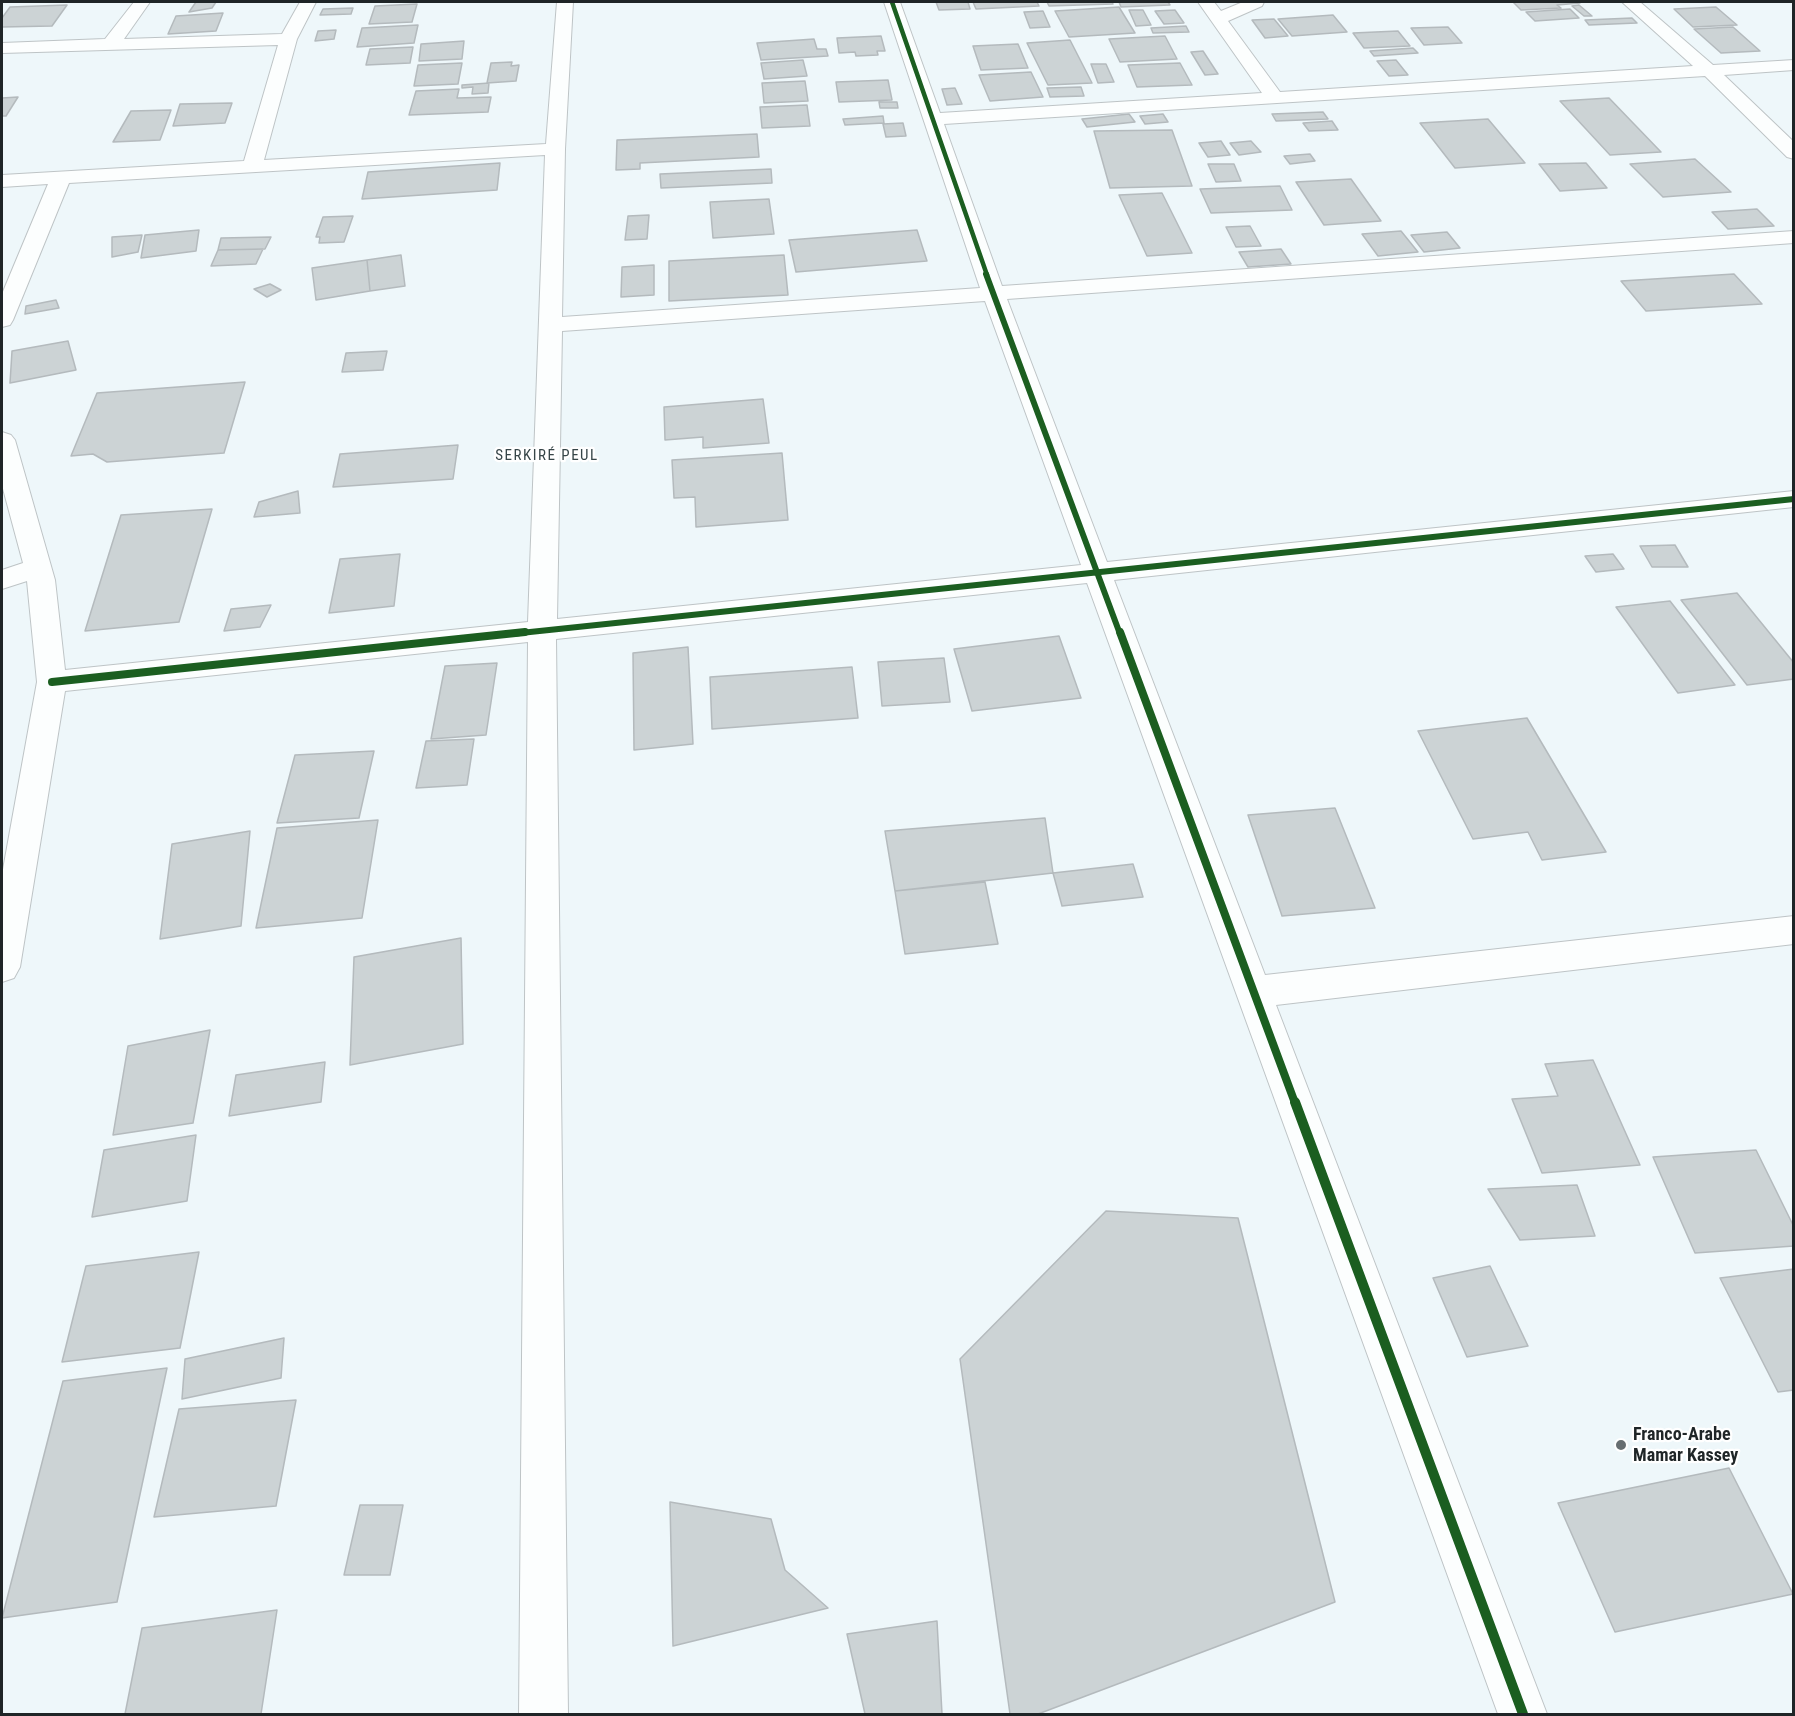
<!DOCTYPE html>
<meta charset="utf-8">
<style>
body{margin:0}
#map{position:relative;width:1795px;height:1716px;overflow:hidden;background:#eef7fa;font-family:"Roboto Condensed",sans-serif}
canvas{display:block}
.frame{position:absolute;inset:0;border:3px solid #1f2527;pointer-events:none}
</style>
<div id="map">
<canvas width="1795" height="1716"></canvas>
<div class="frame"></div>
</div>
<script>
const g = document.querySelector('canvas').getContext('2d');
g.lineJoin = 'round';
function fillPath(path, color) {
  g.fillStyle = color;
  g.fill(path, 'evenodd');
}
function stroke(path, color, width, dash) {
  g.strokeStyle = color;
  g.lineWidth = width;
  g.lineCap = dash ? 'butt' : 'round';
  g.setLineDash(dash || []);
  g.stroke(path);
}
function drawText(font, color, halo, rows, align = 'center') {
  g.font = font + ' "Roboto Condensed",sans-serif';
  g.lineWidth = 4.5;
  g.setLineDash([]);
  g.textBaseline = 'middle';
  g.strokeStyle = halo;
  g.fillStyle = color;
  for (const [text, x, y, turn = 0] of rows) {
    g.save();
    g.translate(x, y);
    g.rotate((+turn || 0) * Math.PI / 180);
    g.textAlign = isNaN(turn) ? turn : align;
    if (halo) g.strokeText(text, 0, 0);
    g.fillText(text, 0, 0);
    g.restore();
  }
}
const building = new Path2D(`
 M196,2H216L212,8L189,12Z
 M936,2H968L970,9L939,10Z
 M973,2H1037L1039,6L976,9Z
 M1047,2H1112L1113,4L1049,6Z
 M1119,2H1168L1170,5L1121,7Z
 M1513,2H1578L1580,3L1557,5L1561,8L1521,10Z
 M417,4L412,22L369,24L375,6Z
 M67,5L52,26L2,27V18L10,7Z
 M1579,5L1592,16H1584L1572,6Z
 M1119,7L1135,33L1069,37L1055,11Z
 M1716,7L1737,25L1693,27L1674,9Z
 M353,8L351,14L320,15L323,9Z
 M1570,9L1579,18L1535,21L1526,12Z
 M1129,10H1143L1151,25L1136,26Z
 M1175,10L1184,23L1164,24L1155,11Z
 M1043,11L1050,27L1030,28L1024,12Z
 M223,13L216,31L168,34L176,16Z
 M1333,15L1347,32L1292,36L1278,19Z
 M1632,18L1637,23L1589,25L1585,20Z
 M1274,19L1288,36L1265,38L1252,20Z
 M418,25L414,43L357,47L362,28Z
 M1186,26L1189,32L1153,33L1151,28Z
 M1448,27L1462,43L1424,45L1411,28Z
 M1733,27L1760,51L1721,53L1694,29Z
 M336,30L334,39L315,41L318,31Z
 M1398,31L1410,46L1364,48L1353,33Z
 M881,36L885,51H877L878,55L856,56L855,52L839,53L837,38Z
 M1165,36L1177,59L1120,62L1109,39Z
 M814,39L817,49H826L828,56L761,60L757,43Z
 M1070,40L1092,83L1048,85L1027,43Z
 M464,41L462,59L419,61L421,44Z
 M1018,44L1028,68L981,70L973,46Z
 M413,47L410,63L366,65L370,49Z
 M1413,48L1418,53L1374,56L1370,51Z
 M1203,51L1218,74L1205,75L1191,52Z
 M803,60L807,76L764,79L761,63Z
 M1396,60L1408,75L1389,76L1377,61Z
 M512,62L511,66L519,65L516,81L487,83L491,63Z
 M462,63L458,84L414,86L418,65Z
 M1180,63L1192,85L1137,87L1128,65Z
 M1091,64H1106L1114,82L1098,83Z
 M1031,72L1043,97L990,101L979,75Z
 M888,80L892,100L839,102L836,82Z
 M805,81L808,101L764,103L762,83Z
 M489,83L488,93L472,94L473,87L462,88V85Z
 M1081,87L1084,96L1050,97L1047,88Z
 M955,88L962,104L947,105L942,89Z
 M459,89L457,98L491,97L488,112L409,115L416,91Z
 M18,97L6,116H2V98Z
 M1609,98L1661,152L1610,155L1560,101Z
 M879,102H897L898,108H880Z
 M232,103L225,123L173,126L180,104Z
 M807,105L810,126L762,128L760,107Z
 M171,110L160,140L113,142L131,111Z
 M1323,112L1328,119L1276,121L1272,114Z
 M1129,114L1135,122L1087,127L1082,119Z
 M1163,114L1168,122L1145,124L1140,116Z
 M883,116L884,123L845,125L843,119Z
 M1488,119L1525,163L1455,168L1420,123Z
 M1332,121L1338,130L1309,131L1303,123Z
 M903,123L906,136L886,137L883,124Z
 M1172,130L1192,186L1110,188L1094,131Z
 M757,134L759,157L640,163V169L616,170L617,140Z
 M1221,141L1230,155L1208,157L1199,143Z
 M1251,141L1261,152L1239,155L1230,143Z
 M1310,154L1315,161L1290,164L1284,156Z
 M1695,159L1731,192L1663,197L1630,164Z
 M500,163L497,190L362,199L368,172Z
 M1586,163L1607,188L1560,191L1539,164Z
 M1208,164H1234L1241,181L1216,182Z
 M771,169L772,183L661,188L660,174Z
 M1351,179L1381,221L1324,225L1296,182Z
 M1280,186L1292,210L1211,213L1200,189Z
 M1162,193L1192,253L1147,256L1119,195Z
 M769,199L774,234L713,238L710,202Z
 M1757,209L1774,226L1728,229L1712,212Z
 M649,215L647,239L625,240L628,216Z
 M353,216L344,242L319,243L320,237H316L323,217Z
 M1250,226L1261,246L1236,247L1226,227Z
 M199,230L196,251L141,258L145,235Z
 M917,230L927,261L796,272L789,240Z
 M1401,231L1418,252L1378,256L1362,234Z
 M1447,232L1460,248L1424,252L1411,235Z
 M142,235L138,252L112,257V237Z
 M271,237L265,249L218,250L221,238Z
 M263,249L256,264L211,266L218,250Z
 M1281,249L1291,264L1248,267L1239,252Z
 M401,255L405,286L370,291L367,260Z
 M784,255L788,295L669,301V261Z
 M367,260L370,291L316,300L312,268Z
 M654,265V295L621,297L622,267Z
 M1734,274L1762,304L1646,311L1621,281Z
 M270,284L281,290L267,297L254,289Z
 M56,300L59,308L25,314L26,306Z
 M68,341L76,370L10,383L12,351Z
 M387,351L383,370L342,372L346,353Z
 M245,382L224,453L107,462L93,454L71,456L97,393Z
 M763,399L769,443L703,448V437L665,440L664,407Z
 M458,445L453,479L333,487L340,454Z
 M782,453L788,520L696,527L695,497L674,498L672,460Z
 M298,491L300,513L254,517L259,502Z
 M212,509L179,622L85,631L121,515Z
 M1675,545L1688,567H1652L1640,546Z
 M400,554L394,606L329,613L340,559Z
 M1613,554L1624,569L1596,572L1585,556Z
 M1737,593L1794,663V679L1747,685L1681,600Z
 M1670,601L1735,685L1678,693L1616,607Z
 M271,605L260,627L224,631L231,609Z
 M1059,636L1081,698L972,711L954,649Z
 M688,647L693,744L634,750L633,653Z
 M944,658L950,702L882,706L878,662Z
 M497,663L486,735L431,739L445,666Z
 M852,667L858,718L712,729L710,677Z
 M1527,718L1606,852L1542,860L1528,832L1473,839L1418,731Z
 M474,739L467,785L416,788L426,741Z
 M374,751L359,818L277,823L295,755Z
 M1335,808L1375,908L1282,916L1248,815Z
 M1045,818L1053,873L895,891L885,831Z
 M378,820L362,918L256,928L277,828Z
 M250,831L241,926L160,939L172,844Z
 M1133,864L1143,897L1062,906L1053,873Z
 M985,882L998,944L905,954L895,891Z
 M461,938L463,1044L350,1065L354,957Z
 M210,1030L193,1123L113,1135L128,1046Z
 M1593,1060L1640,1165L1542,1173L1512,1099L1558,1096L1545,1064Z
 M325,1062L321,1102L229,1116L236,1075Z
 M196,1135L187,1201L92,1217L104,1150Z
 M1756,1150L1794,1227V1246L1695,1253L1653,1157Z
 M1577,1185L1595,1236L1520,1240L1488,1189Z
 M1106,1211L1238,1218L1335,1602L1038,1714H1010L960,1359Z
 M199,1252L180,1348L62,1362L86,1266Z
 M1490,1266L1528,1346L1467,1357L1433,1278Z
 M1794,1269V1390L1778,1392L1720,1278Z
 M284,1338L281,1378L182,1399L185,1359Z
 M167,1368L117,1602L2,1618L63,1381Z
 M296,1400L276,1506L154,1517L179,1409Z
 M1729,1468L1793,1594L1615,1632L1558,1503Z
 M670,1502L771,1519L785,1570L828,1608L673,1646Z
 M360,1505H403L390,1575H344Z
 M277,1610L261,1714H125L142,1628Z
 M937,1621L942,1714H865L847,1634Z`);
fillPath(building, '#ccd3d5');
stroke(building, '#b4babd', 1.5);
const street = new Path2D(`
 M134,2H150L124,39L282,34L300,2H316L297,39L264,160L546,144L557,2H573L565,149L562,317L980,288L884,2H900L940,113L1262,93L1198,2H1214L1221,11L1243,2H1264L1262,6L1228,21L1280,92L1693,66L1622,2H1640L1713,65L1794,60V70L1724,75L1794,142V159L1787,157L1705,76L944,124L1002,286L1794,231V243L1007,299L1107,562L1794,491V507L1114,580L1265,975L1794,916V944L1276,1005L1547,1714H1498L1087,583L556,639L568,1714H519L528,642L65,691L20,967L14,978L2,982V875L37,682L27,581L2,589V570L23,563L2,485V432L11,435L15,440L55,580L65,670L528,622L545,155L69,183L13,320L10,325L2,327V294L48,184L2,187V175L244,161L278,45L2,53V43L105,39ZM985,301L1081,565L557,619L562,331Z`);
stroke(street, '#bec4c6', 2);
fillPath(street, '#fcfefe');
stroke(new Path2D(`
 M892,2L987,275`), '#1b5e20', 4.5);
stroke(new Path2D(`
 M986,274L1120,634
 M511,634L1794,499`), '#1b5e20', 6);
stroke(new Path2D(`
 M1120,632L1295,1103
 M52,682L525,632`), '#1b5e20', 8);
stroke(new Path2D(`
 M1295,1102L1523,1714`), '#1b5e20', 10);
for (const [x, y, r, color] of [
 [1621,1445,6,"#676e71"]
]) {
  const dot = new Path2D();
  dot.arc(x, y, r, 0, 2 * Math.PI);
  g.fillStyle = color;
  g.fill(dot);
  stroke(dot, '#fff', 2);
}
g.letterSpacing = '1.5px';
drawText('15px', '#364548', '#fff', [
 ["SERKIRÉ PEUL",547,456]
]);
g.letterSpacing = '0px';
drawText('bold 18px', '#1f2527', '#fff', [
 ["Franco-Arabe",1633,1435],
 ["Mamar Kassey",1633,1456]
], 'left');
</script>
